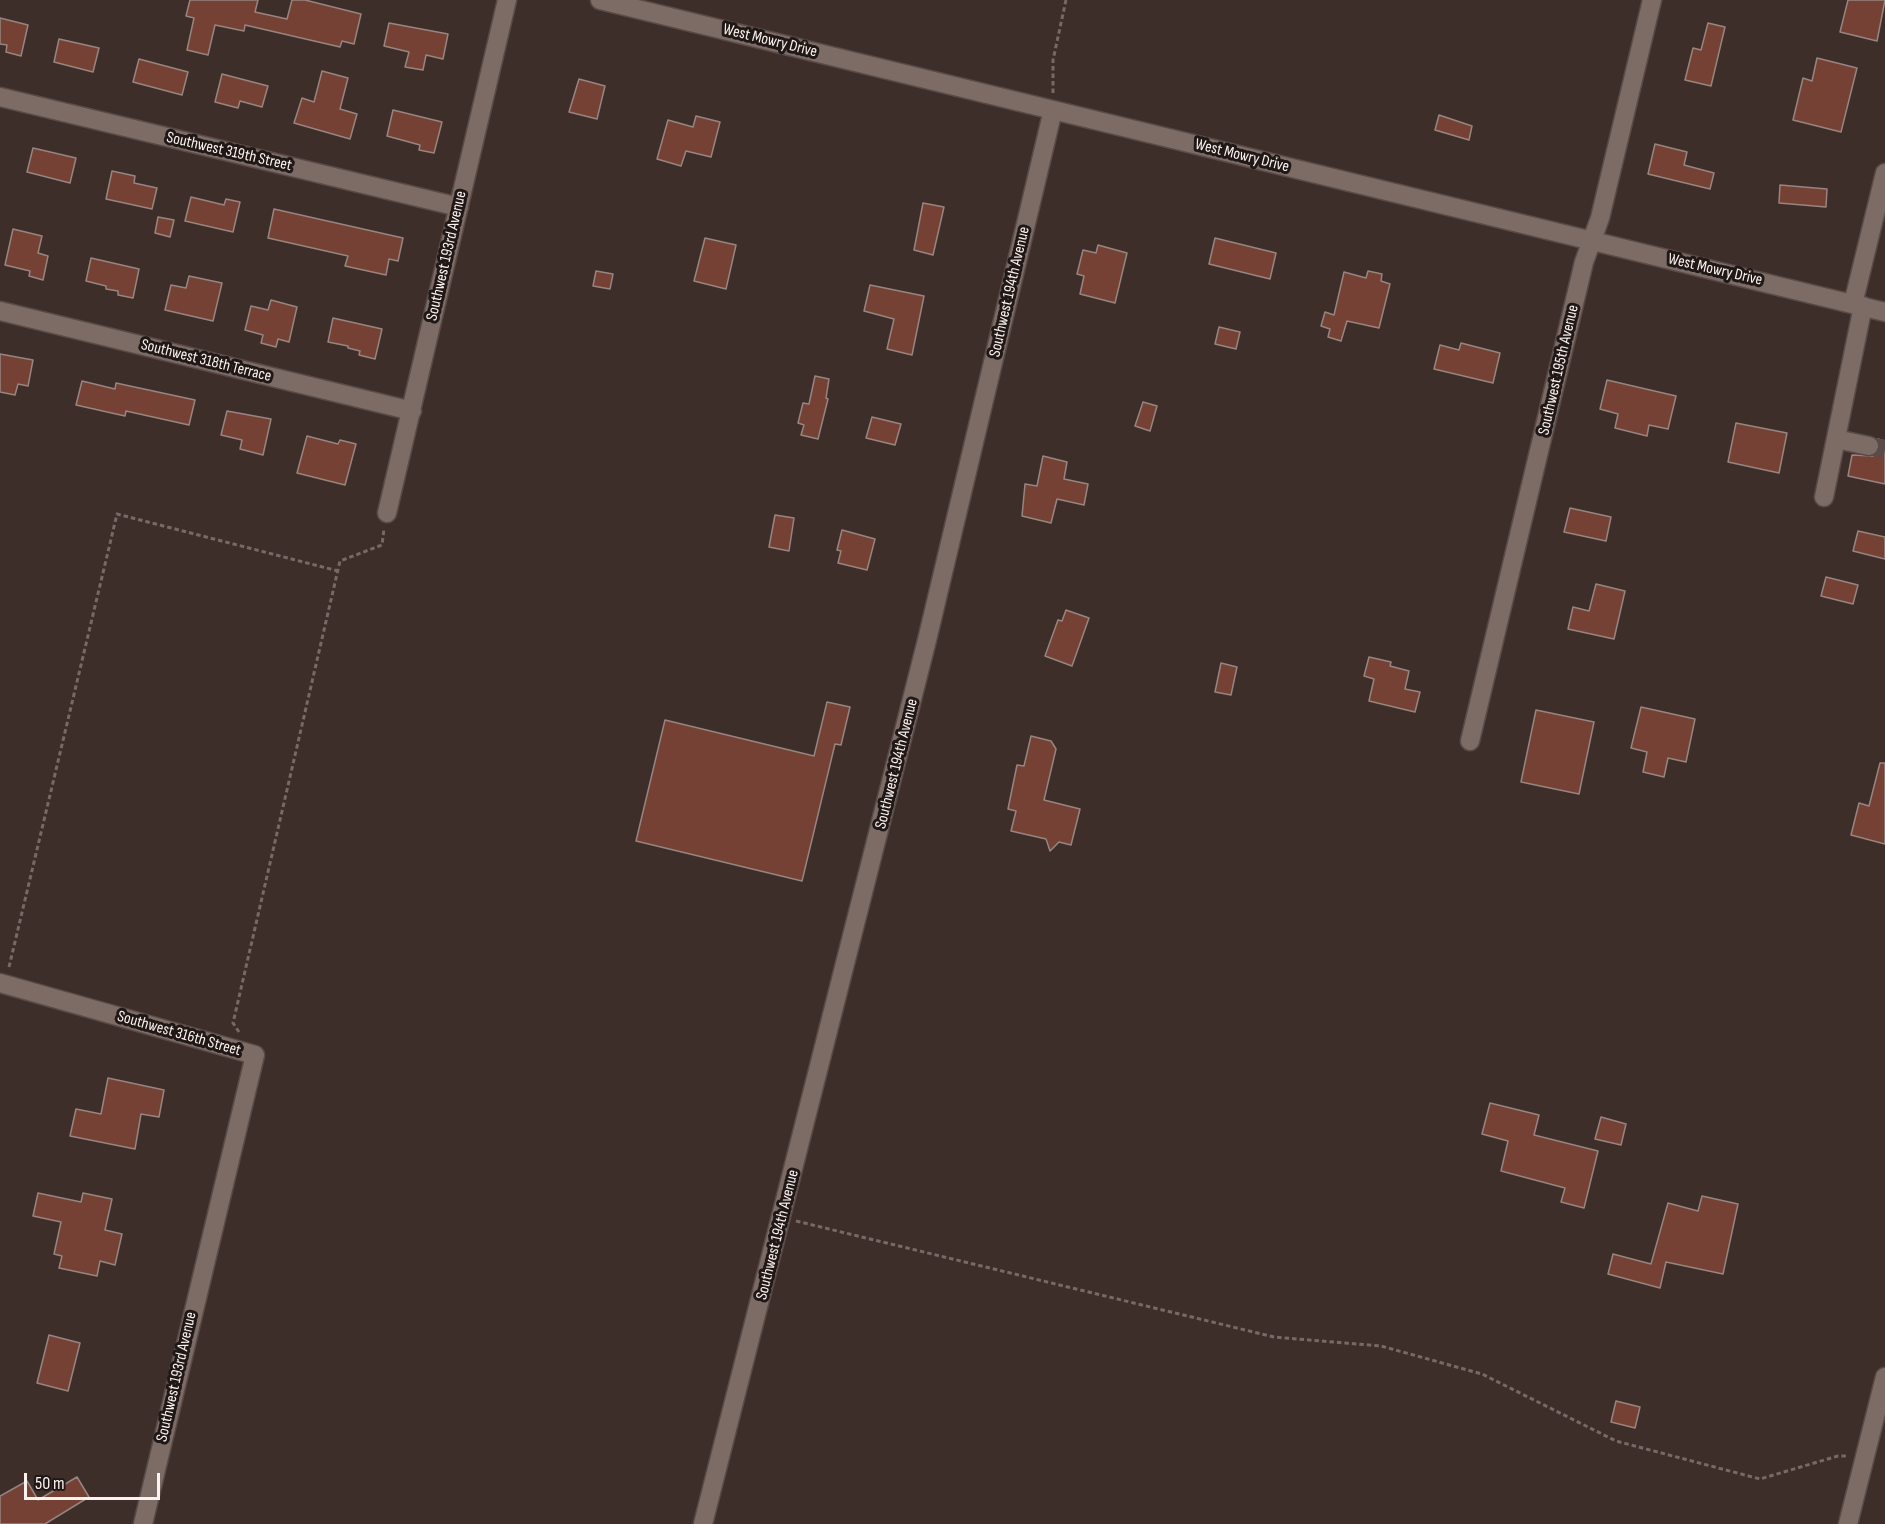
<!DOCTYPE html>
<style>
body{margin:0}
#map{position:relative;width:1885px;height:1524px;overflow:hidden;background:#3e2e2a;font-family:"Sofia Sans Condensed",sans-serif}
canvas{display:block}
.scale{position:absolute;left:24px;top:1473px;width:136px;height:27px;box-sizing:border-box;border:3px solid #fcf2ef;border-top:0;padding-left:8px;font-size:18px;line-height:21px;white-space:nowrap;color:#fcf2ef;-webkit-text-stroke:4px #1f1816;paint-order:stroke}
</style>
<div id="map">
<canvas width="1885" height="1524"></canvas>
<div class="scale">50 m</div>
</div>
<script>
const g = document.querySelector('canvas').getContext('2d');
g.lineJoin = 'round';
function fillPath(path, color) {
  g.fillStyle = color;
  g.fill(path, 'evenodd');
}
function stroke(path, color, width, dash) {
  g.strokeStyle = color;
  g.lineWidth = width;
  g.lineCap = dash ? 'butt' : 'round';
  g.setLineDash(dash || []);
  g.stroke(path);
}
function drawText(font, color, halo, rows, align = 'center') {
  g.font = font + ' "Sofia Sans Condensed",sans-serif';
  g.lineWidth = 6;
  g.setLineDash([]);
  g.textBaseline = 'middle';
  g.strokeStyle = halo;
  g.fillStyle = color;
  for (const [text, x, y, turn = 0] of rows) {
    g.save();
    g.translate(x, y);
    g.rotate((+turn || 0) * Math.PI / 180);
    g.textAlign = isNaN(turn) ? turn : align;
    if (halo) g.strokeText(text, 0, 0);
    g.fillText(text, 0, 0);
    g.restore();
  }
}
const building = new Path2D(`
 M190,0H258L255,12L287,19L292,0H305L361,14L354,44L342,41L340,47L245,25L244,31L215,25L208,55L187,50L194,18L186,16Z
 M1848,0H1885L1877,41L1840,32Z
 M0,18L28,25L21,56L6,52L7,45L0,44Z
 M389,23L448,34L443,59L426,55L423,70L405,67L409,52L384,46Z
 M1708,23L1725,27L1711,86L1685,80L1693,48L1701,50Z
 M59,39L99,48L93,72L54,62Z
 M1817,58L1857,68L1841,132L1793,120L1803,78L1812,81Z
 M139,59L188,72L182,95L133,82Z
 M322,71L348,78L340,109L357,114L350,139L294,123L302,98L314,102Z
 M222,74L268,86L262,107L240,101L238,108L215,102Z
 M579,79L605,86L597,119L569,112Z
 M393,110L442,122L434,153L419,150L420,145L387,136Z
 M1439,115L1472,126L1469,140L1435,130Z
 M696,116L720,122L711,157L686,151L681,166L657,159L668,120L693,127Z
 M1655,144L1687,152L1684,165L1714,173L1710,189L1648,174Z
 M33,148L76,158L70,183L27,172Z
 M112,171L135,176L134,183L157,188L152,209L106,199Z
 M1780,185L1827,189L1826,207L1779,203Z
 M191,197L224,205L226,199L240,202L233,232L185,221Z
 M923,203L944,207L933,255L914,250Z
 M274,209L403,238L398,261L389,259L386,275L345,266L348,256L268,238Z
 M158,217L174,220L170,237L155,233Z
 M13,229L42,236L38,253L48,256L43,280L29,276L30,271L5,265Z
 M705,238L736,245L726,289L694,281Z
 M1215,238L1276,253L1270,279L1209,264Z
 M1098,245L1127,253L1115,303L1080,294L1084,276L1077,274L1083,250L1096,253Z
 M91,258L139,269L133,298L118,295V291L106,289V286L86,281Z
 M596,271L613,274L610,289L593,286Z
 M1368,271L1382,274L1381,281L1390,284L1379,328L1347,321L1341,341L1328,337L1330,329L1321,326L1325,312L1334,315L1344,272L1366,278Z
 M189,276L222,283L213,321L165,310L171,285L186,288Z
 M870,285L924,296L912,355L887,349L894,319L864,311Z
 M271,300L297,307L289,342L278,339L276,347L261,343L263,335L245,330L251,306L268,310Z
 M333,318L382,329L375,359L359,355L360,351L348,348V346L328,342Z
 M1219,327L1240,332L1236,349L1215,344Z
 M1461,343L1500,353L1493,383L1434,369L1440,345L1459,350Z
 M0,354L33,360L28,386L18,384L15,395L0,392Z
 M815,376L829,379L826,398L828,399L818,439L801,435L804,425L798,423L803,403L809,404Z
 M1607,380L1676,396L1668,429L1649,425L1647,436L1615,428L1618,414L1600,409Z
 M82,381L115,389L116,383L195,400L189,425L126,411L125,416L76,405Z
 M1143,402L1157,406L1150,431L1135,426Z
 M227,411L271,419L263,455L240,449L242,440L221,435Z
 M872,417L901,424L895,445L866,438Z
 M1736,423L1787,433L1779,473L1728,462Z
 M307,436L338,444L340,440L356,444L345,485L297,473Z
 M1878,439L1885,441V484L1848,476L1852,455L1873,456L1880,449Z
 M1043,456L1067,462L1064,479L1088,484L1084,505L1057,499L1051,523L1022,516L1025,484L1037,486Z
 M1570,508L1611,517L1606,541L1564,532Z
 M775,515L794,518L789,551L769,547Z
 M842,530L875,539L867,570L838,563L841,551L837,550Z
 M1858,531L1885,537V559L1853,551Z
 M1826,577L1858,585L1853,604L1821,596Z
 M1596,584L1625,591L1614,639L1568,629L1573,607L1589,611Z
 M1066,610L1089,618L1072,666L1045,656L1058,620L1062,621Z
 M1369,657L1391,662L1390,666L1409,671L1405,689L1420,692L1415,712L1369,701L1374,679L1364,676Z
 M1221,663L1237,667L1231,695L1215,692Z
 M827,702L850,707L841,745L835,744L802,881L636,841L665,720L814,756Z
 M1641,707L1695,719L1686,762L1668,758L1664,777L1643,772L1647,752L1631,748Z
 M1536,710L1594,722L1579,794L1521,782Z
 M1031,736L1051,741L1056,749L1044,800L1080,809L1071,845L1059,842L1050,851L1046,839L1011,831L1016,811L1008,809L1017,765L1024,766Z
 M1880,763H1885V844L1851,835L1859,803L1869,806Z
 M108,1078L164,1090L159,1117L141,1114L135,1149L70,1136L76,1109L101,1114Z
 M1490,1103L1539,1115L1534,1135L1598,1151L1584,1208L1561,1202L1565,1188L1501,1171L1508,1141L1482,1134Z
 M1601,1117L1626,1124L1621,1145L1595,1139Z
 M38,1193L81,1202L83,1193L112,1199L105,1230L122,1234L115,1265L100,1261L97,1276L59,1268L62,1256L54,1254L61,1222L33,1216Z
 M1702,1196L1738,1204L1723,1274L1666,1262L1660,1288L1608,1274L1613,1254L1651,1264L1668,1203L1698,1211Z
 M49,1335L80,1343L68,1391L37,1383Z
 M1616,1401L1640,1407L1635,1428L1611,1422Z
 M77,1477L89,1497L45,1524H0V1496L27,1481L38,1500Z`);
fillPath(building, '#754134');
stroke(building, '#978580', 1.5);
stroke(new Path2D(`
 M1869,446L1885,449`), '#5a4b48', 18, [18, 9]);
const minor = new Path2D(`
 M600,0L1885,312
 M0,97L459,207
 M1853,304L1885,173
 M0,311L412,411
 M1836,439L1869,446
 M1824,497L1863,306
 M387,513L507,0
 M1470,741L1584,262L1600,218L1652,0
 M0,983L255,1055L143,1524
 M703,1524L927,640L1053,110
 M1848,1524L1885,1377`);
stroke(minor, '#584b47', 21);
stroke(new Path2D(`
 M1053,93V60L1066,0
 M9,967L117,514L338,571
 M239,1032L233,1023L340,561L382,545L384,529
 M796,1221L1274,1337L1381,1346L1482,1374L1616,1441L1760,1479L1838,1456H1848`), '#776965', 3, [4.5, 3]);
stroke(minor, '#7d6b66', 18);
drawText('16px', '#fcf2ef', '#1f1816', [
 ["West Mowry Drive",770,41,14],
 ["Southwest 319th Street",229,152,13],
 ["West Mowry Drive",1242,156,14],
 ["Southwest 193rd Avenue",447,256,-77],
 ["West Mowry Drive",1715,270,13],
 ["Southwest 194th Avenue",1010,292,-77],
 ["Southwest 318th Terrace",206,361,14],
 ["Southwest 195th Avenue",1559,370,-77],
 ["Southwest 194th Avenue",897,764,-76],
 ["Southwest 316th Street",179,1034,16],
 ["Southwest 194th Avenue",778,1235,-76],
 ["Southwest 193rd Avenue",177,1377,-77]
]);
</script>
